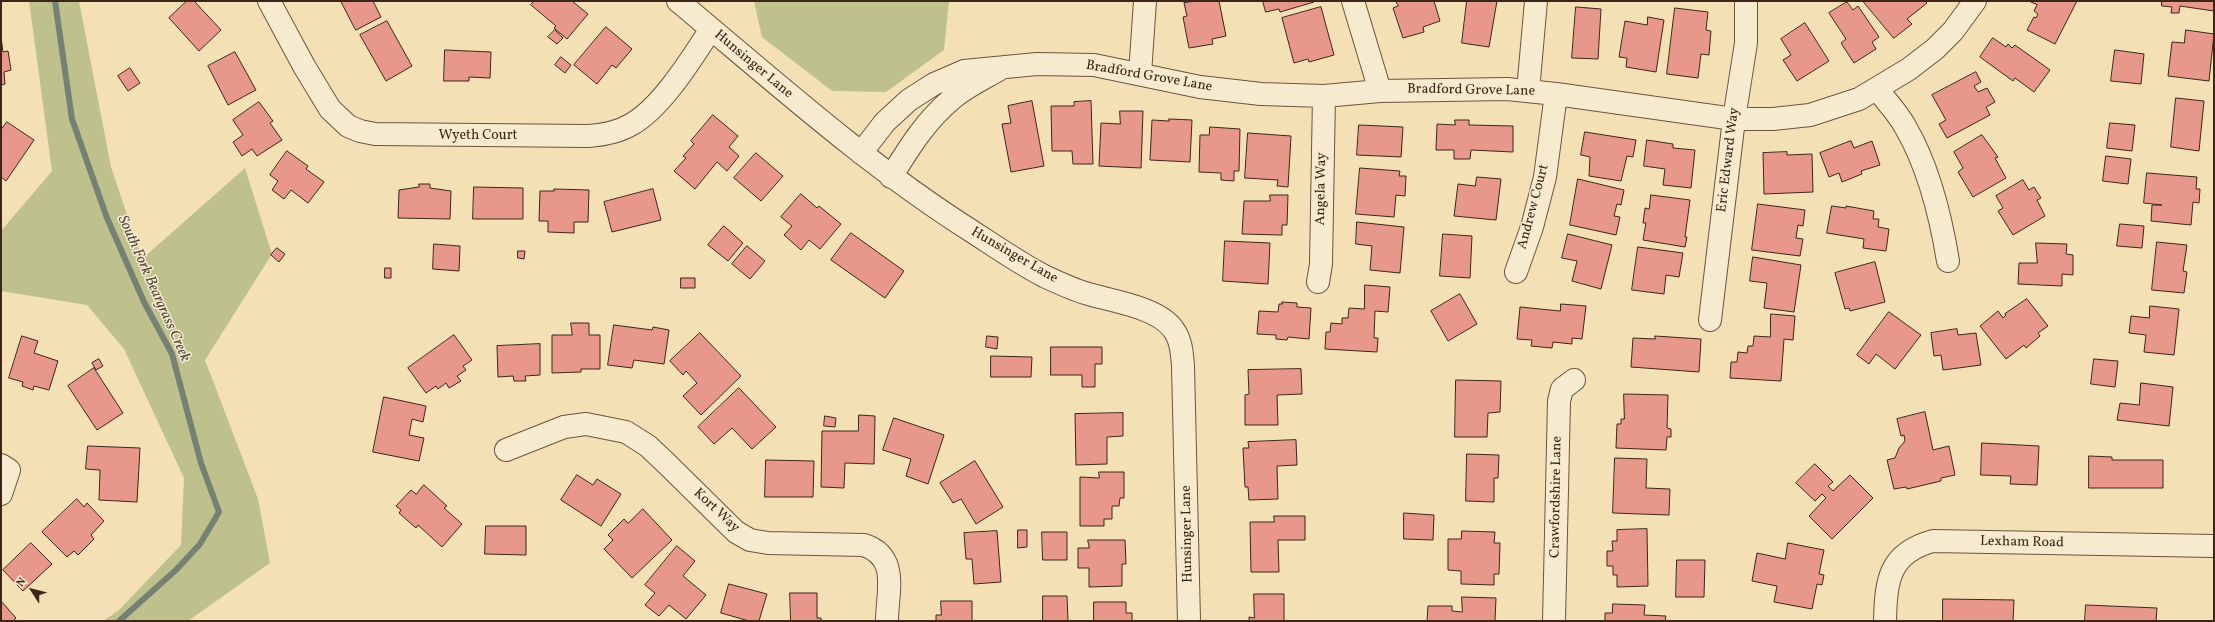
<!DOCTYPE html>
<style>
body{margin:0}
#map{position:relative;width:2215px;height:622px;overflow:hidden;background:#f3e0b5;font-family:Vollkorn,serif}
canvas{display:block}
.frame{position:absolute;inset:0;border:2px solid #3e2519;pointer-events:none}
.north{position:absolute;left:12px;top:570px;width:40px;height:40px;-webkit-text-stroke:3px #f7ebcf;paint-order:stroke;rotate:306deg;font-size:11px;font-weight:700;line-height:16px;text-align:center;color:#3e2519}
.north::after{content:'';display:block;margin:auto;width:14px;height:18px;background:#3e2519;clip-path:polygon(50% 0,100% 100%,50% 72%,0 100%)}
</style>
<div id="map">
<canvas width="2215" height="622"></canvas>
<div class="frame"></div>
<div class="north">N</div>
</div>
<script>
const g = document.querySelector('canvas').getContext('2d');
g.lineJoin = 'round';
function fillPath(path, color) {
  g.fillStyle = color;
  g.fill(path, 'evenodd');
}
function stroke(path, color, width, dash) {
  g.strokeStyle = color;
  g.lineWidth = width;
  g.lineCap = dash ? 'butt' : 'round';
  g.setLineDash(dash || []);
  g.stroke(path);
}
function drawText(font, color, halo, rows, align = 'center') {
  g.font = font + ' Vollkorn,serif';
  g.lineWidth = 3;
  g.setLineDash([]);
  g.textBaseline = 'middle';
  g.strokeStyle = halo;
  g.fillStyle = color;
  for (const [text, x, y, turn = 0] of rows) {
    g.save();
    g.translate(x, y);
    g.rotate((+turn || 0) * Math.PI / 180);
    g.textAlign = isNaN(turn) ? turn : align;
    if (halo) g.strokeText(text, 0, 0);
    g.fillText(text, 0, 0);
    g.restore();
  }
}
fillPath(new Path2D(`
 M29,1H79L111,167L142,259L245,168L272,254L205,360L258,499L270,563L188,621H103L118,611L181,545L184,478L124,349L87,305L1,291V231L52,171Z
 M754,1H949L944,50L886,92L832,91L762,37Z`), '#bec18c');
stroke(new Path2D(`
 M55,1L72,119L107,218L144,302L172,354L201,463L219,512L200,544L176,570L119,621`), '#768073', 6);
const building = new Path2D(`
 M187,1H194L221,30L199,51L169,18Z
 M341,1H373L381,17L356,30Z
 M534,1H572L588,14L567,39L554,28L556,26L531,5Z
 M1196,1H1219L1226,36L1212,39L1213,44L1189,48L1183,17L1187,16L1184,3Z
 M1263,1H1314V2L1280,12L1279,9L1266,12Z
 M1396,1H1434L1440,21L1423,27L1424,32L1403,38L1393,8L1398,6Z
 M1467,1H1497L1489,47L1462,43Z
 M1863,1H1925L1927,3L1907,19L1912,24L1894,38Z
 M2029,1H2077L2055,44L2027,30L2034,17L2036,18L2038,14L2034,11L2037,5Z
 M2162,1H2214V11L2180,6L2179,13H2171L2172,7L2162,6Z
 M1847,2L1853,10L1858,6L1879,37L1872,42L1876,49L1854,63L1841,43L1846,39L1829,13Z
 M1321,7L1334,55L1309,62L1308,59L1294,63L1282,18Z
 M1576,7L1601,9L1598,59L1572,58Z
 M1675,8L1708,12L1706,30L1711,31L1709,55L1701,54L1698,78L1667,74Z
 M1648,17L1664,20L1656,72L1626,67L1627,58L1619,57L1625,21L1647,25Z
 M387,21L412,66L386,81L360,35Z
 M1805,23L1829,61L1797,81L1783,60L1791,55L1781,39Z
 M606,27L632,49L616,68L612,65L597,84L574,65Z
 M555,30L563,38L557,44L548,37Z
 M2186,30L2214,34L2209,81L2168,76L2172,42L2184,43Z
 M1,37L3,52L8,51L11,70L4,72L5,84L1,85Z
 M1993,38L2006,47L2008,44L2012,48L2015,45L2050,70L2034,92L2015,78L2013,81L1980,57Z
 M445,50L491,52L490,78L469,77V81H444Z
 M2115,50L2144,54L2141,84L2111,81Z
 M235,52L256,90L228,105L208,66Z
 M561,57L571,65L565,73L555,65Z
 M130,68L140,83L128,91L118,76Z
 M1976,72L1981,82L1974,86L1978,92L1987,88L1995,102L1986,107L1990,115L1947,138L1939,124L1946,120L1932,95Z
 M2176,98L2204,101L2199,151L2171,147Z
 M1032,101L1044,166L1011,172L1002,124L1011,123L1008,106Z
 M1091,101L1093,164H1073L1072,151H1052L1051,106H1074V102Z
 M259,102L273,121L270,123L282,140L257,156L252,149L242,156L233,142L243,135L233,120Z
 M1120,111H1143L1141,168L1099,166L1101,123L1120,124Z
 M713,115L738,136L729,147L739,156L727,171L717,162L695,189L674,171L686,158L683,156L694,144L691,141Z
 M1169,119L1192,120L1190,162L1150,160L1152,120L1169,121Z
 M1455,120H1469V125L1513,126V152L1471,150L1470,159H1454V150H1436L1437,124L1455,125Z
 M7,122L34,140L6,181L1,177V130Z
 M2110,123L2135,125L2132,151L2107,148Z
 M1359,125L1403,127L1401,157L1357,155Z
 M1210,127L1240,129L1239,171H1234V181L1221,180V173L1199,172L1200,135H1209Z
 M1585,132L1636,140L1633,157L1627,156L1621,181L1589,176L1590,157L1581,155Z
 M1248,133L1291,136L1288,187L1277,186L1278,180L1245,178Z
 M1982,135L1998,157L1995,158L2006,178L1973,197L1958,172L1963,168L1954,152Z
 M1647,140L1673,144V148L1695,150L1691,188L1663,185L1665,169L1644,166Z
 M1851,141L1854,148L1872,141L1880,165L1861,171L1862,174L1842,182L1839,173L1829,177L1820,153Z
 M287,151L308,166L306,169L324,182L308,203L291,190L284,199L272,190L278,181L270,175Z
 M1787,152V155L1812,154L1813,192L1764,194L1763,153Z
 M756,153L783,176L761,201L734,178Z
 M2106,156L2131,159L2128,184L2103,181Z
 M1360,168L1400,171L1399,176H1406L1405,196L1396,195L1394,217L1356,214Z
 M2147,173L2197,177L2196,189H2200L2199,203L2193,202L2191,225L2151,221L2152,205H2162L2144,203Z
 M1477,177L1501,179L1496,220L1454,216L1458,184L1475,186Z
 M1578,179L1624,190L1621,205L1617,204L1614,216L1620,217L1616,235L1570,225Z
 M2023,180L2029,190L2034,187L2041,198L2037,200L2045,216L2013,235L1998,211L2003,208L1996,196Z
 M419,184H430V188L451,191L450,219L398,218L399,190L419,187Z
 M474,187L523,188V219H473Z
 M554,189L589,190L588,222H574V233L548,232V221H539L540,191H554Z
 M653,189L661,220L612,232L604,202Z
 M801,194L817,208L819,206L841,224L820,249L809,240L801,250L784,235L792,226L781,217Z
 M1270,195H1288L1287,225H1282V235L1242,234L1244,201H1270Z
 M1651,195L1690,200L1685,237H1687L1685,247L1643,240L1646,223H1643L1645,208L1649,209Z
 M1758,204L1805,210L1803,226L1798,225L1796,238L1803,239L1800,256L1752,250Z
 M1832,206L1846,208V206L1874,211L1873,219H1879L1878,227L1889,229L1886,251L1863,248L1864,239L1827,233Z
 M1357,222L1404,227L1400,273L1370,270L1372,246L1356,244Z
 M2120,224L2144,226L2142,248L2117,246Z
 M724,226L743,243L728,261L708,245Z
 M851,233L904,271L885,298L831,260Z
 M1443,234L1472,236L1470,278L1440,276Z
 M1568,234L1612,245L1601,289L1572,281L1577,261L1562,258Z
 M1225,241L1270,243L1268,284L1223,281Z
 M2157,242L2187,245L2183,271L2187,272L2184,293L2152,290Z
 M2036,243L2067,244L2066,254L2073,255V275L2062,274V286L2018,284L2019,263H2037Z
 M434,244L460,246L459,271L433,269Z
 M747,246L765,261L750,279L732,264Z
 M1638,247L1683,253L1679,277L1666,275L1664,294L1632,290Z
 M277,248L285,254L279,262L271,255Z
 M518,251H525L524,259L518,258Z
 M1753,257L1801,265L1794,312L1764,308L1767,283L1750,281Z
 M1875,262L1885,302L1850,311L1849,308L1845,309L1835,273Z
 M385,268H391V278H385Z
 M681,278H695V288H681Z
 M1365,285L1390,287L1388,312L1375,311L1374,338H1378L1377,352L1325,349L1326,332H1330L1331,323L1342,324V318H1348L1349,308L1364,309Z
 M1460,294L1477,324L1448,341L1431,311Z
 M2027,299L2048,326L2038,333L2040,336L2026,348L2024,345L2006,359L1980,326L1998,311L2003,318L2006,315L2005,314Z
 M1282,302L1297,303V307L1311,308L1309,339L1288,337L1287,340L1276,339V335L1257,334L1259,311L1278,312L1279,304H1282Z
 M1561,304L1586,306L1582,339L1572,338V344L1553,342L1552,348L1531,346L1532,340L1517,339L1520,307L1560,311Z
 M2150,306L2179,309L2174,355L2144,352L2146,335L2129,333L2131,316L2149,318Z
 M1889,312L1921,335L1895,369L1876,354L1869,364L1857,355Z
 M1771,314L1795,316L1793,340L1784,339L1781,381L1730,378L1731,362H1737L1738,352L1747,353L1748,346H1753L1754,336L1770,337Z
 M571,323H589V335H600V369H581V372L552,373V335H572Z
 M614,325L652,330L653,327L669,330L664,364L634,360L632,368L608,365Z
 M1957,329L1958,335L1976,333L1981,365L1943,370L1941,355L1934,356L1931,333Z
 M700,333L741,376L701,415L683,396L697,383L686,371L683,375L670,361Z
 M454,335L472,360L463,366L466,370L457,376L461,381L449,388L446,383L438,389L436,386L426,393L408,368Z
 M22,336L38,341L34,353L58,361L49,390L34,386L33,390L22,386L23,382L9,378Z
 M987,336L998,337L997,349L986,347Z
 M1655,336L1701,339L1699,372L1631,367L1633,338L1655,339Z
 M540,344V375L525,376L526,381H514L513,376L498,377L497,346Z
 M1051,347H1102V364H1095V387H1082V375H1051Z
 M991,356L1032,357L1031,377H991Z
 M99,359L103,366L96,370L92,363Z
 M2094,359L2118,361L2115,387L2091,384Z
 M94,368L123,413L97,430L68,386Z
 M1301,369L1302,394L1277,395L1278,425H1245V395L1249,394L1248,370Z
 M1456,380L1501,381L1500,412L1488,413L1487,437H1455Z
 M2141,383L2173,387L2169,426L2117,420L2120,403L2139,405Z
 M739,388L776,427L752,449L732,428L714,444L698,427Z
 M1624,394L1668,395L1667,428L1671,429V437H1667L1666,450L1616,448L1617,424H1621V419H1624Z
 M384,397L426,406L423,422L412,419L409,435L424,438L419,461L373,452Z
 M1925,412L1933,450L1949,446L1955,475L1941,478V481L1907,489L1906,487L1894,489L1887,460L1895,458L1899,448L1905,441L1904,435L1901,436L1897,419Z
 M1123,413V436L1107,437V464L1076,465L1075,414Z
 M859,415L875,416L874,464L845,463L844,488L821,487L822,431H858Z
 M825,416L836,418L835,427L824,426Z
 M894,418L944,435L928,484L906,476L911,459L883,450Z
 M1296,440L1297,465L1277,466L1278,499L1249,500L1248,487H1245L1243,448H1249L1248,442Z
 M1982,443L2039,446L2037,485L2010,484L2011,476L1981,475Z
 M88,446L140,448L137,502L99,500L100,470L86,469Z
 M1467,454L1499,455L1498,478H1494V502L1466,501Z
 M2089,456L2112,457V460H2163V488H2089Z
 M1615,458L1647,459L1646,488L1670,489L1669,515L1613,513Z
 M766,460L814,461L813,497H765Z
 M975,461L1003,507L976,524L961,499L953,503L940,483Z
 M1815,464L1833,482L1828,486L1833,491L1850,475L1873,498L1832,539L1809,516L1826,498L1822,494L1815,501L1796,483Z
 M1099,472H1124V498H1120L1119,506H1112V519H1104V526H1080V477L1099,478Z
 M577,475L593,485L597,479L621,494L601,526L561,500Z
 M424,485L447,506L444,508L462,524L442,547L418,525L416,528L399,513L401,510L396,506L411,490L416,494Z
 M77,499L84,507L87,503L104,521L91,535L94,539L78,555L74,551L67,557L42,532Z
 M643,509L672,540L632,578L604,549L613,540L608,535L624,519L628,523Z
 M1404,513L1434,515L1433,540L1404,539Z
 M1274,516H1305V540H1278L1279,572H1251L1250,522H1274Z
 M486,526H526V555L485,554Z
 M1647,529L1648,586L1617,587V575H1613V566H1607V551H1613L1612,541H1617V530Z
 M1018,530H1027V547L1018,548Z
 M997,531L1001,582L974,584L972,559H966L964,533Z
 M1462,531L1495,532L1494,543H1500L1499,574H1494V585L1461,584V571L1448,570V539H1461Z
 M1042,532H1067V560H1043Z
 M1088,540H1125L1126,564H1122V586L1089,587V568H1078V548H1089Z
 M31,543L52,564L23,591L3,570Z
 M1788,543L1824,550L1819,574L1824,575L1822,585L1817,584L1812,609L1774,602L1777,586L1752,581L1757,553L1785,559Z
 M677,546L695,561L683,576L706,595L686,619L669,605L659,616L645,605L655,593L645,585Z
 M1677,560H1705L1704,597H1676Z
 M729,584L767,594L759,621H749L721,613Z
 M790,593H817V618H821V621H791Z
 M1254,594H1284V621H1249V617L1254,618Z
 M1043,596H1067L1068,621H1043Z
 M1462,597L1496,598L1495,621H1427L1428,606H1452V611L1462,612Z
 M1943,599L2014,600L2013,621H1943Z
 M1,601L16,618L13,621H1Z
 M941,601H972V621H936V615H941Z
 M1094,602H1126V613H1132V621H1094Z
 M1613,604L1645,605L1644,615L1666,616L1665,621H1605V613H1612Z
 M2086,605L2157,608L2156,621H2085Z`);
fillPath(building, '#e7988a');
stroke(building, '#3e2519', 1);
const minor = new Path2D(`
 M269,1L304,66L330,109L348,126L360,131L375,134L588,136C603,135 619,132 632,124C662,107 692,58 711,29
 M678,1C774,81 867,165 973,232C996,247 1019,263 1044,276C1057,282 1072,289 1085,293C1110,301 1158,307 1173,329C1181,339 1182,353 1183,366L1189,621
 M1353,1L1380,91
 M1140,74L1145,1
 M1877,89C1886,101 1899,114 1906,128C1928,166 1941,218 1948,261
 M1528,91L1536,1
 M861,153L885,122L909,100L934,84L964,71L1037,64L1094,65L1200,87L1261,94L1324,96L1380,91L1507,89L1556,94L1734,119H1773L1810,115L1859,99L1909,69L1935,49L1953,31L1975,1
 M891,177C909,148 926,120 953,98C967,86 985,78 1000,69
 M1516,272L1532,227L1545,177L1556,94
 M1318,282L1321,264L1324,96
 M1710,320L1734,119L1746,43V1
 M506,450L564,427L586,424L626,432L648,446L667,464L736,532L750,540L768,543L864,545C900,557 887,592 887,621
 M1,465L9,470L1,494
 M1554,621L1559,401L1562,389L1574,380
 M1885,621C1886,580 1889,553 1933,541L2214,546`);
stroke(minor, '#6b5440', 24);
stroke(minor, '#f7ebcf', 22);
drawText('14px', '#3e2519', '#f7ebcf', [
 ["Hunsinger Lane",753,65,40],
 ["Bradford Grove Lane",1149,77,10],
 ["Bradford Grove Lane",1471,91,1],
 ["Wyeth Court",478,136],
 ["Eric Edward Way",1729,160,-83],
 ["Angela Way",1322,189,-89],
 ["Andrew Court",1534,207,-75],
 ["Hunsinger Lane",1014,256,30],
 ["Crawfordshire Lane",1557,497,-89],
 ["Kort Way",716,511,43],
 ["Hunsinger Lane",1188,534,-91],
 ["Lexham Road",2022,543,1]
]);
drawText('italic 15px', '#554b3e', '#f7ebcf', [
 ["South Fork Beargrass Creek",153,289,66]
]);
</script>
